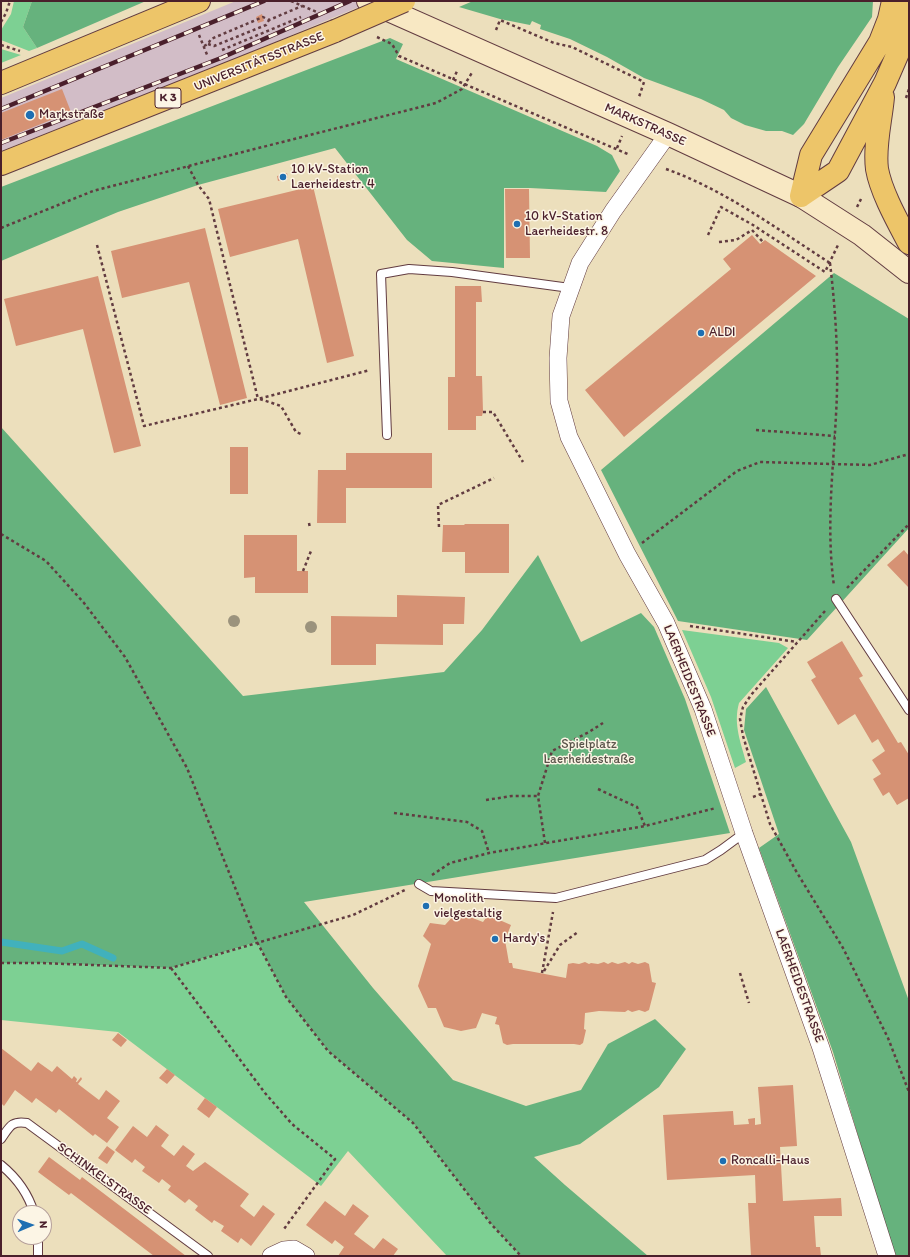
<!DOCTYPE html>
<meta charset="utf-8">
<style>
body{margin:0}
#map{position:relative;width:910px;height:1257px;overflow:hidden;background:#ecdfbc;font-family:Itim,sans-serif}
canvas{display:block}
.frame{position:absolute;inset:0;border:2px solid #4a1f2b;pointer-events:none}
.north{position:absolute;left:12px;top:1205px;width:40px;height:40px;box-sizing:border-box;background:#fcf5e5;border:1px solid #b59f9b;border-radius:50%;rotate:88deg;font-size:11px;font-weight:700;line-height:16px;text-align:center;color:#4a1f2b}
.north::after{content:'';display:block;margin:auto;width:14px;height:18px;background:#1f6fb2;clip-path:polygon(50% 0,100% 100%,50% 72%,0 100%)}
</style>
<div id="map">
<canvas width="910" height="1257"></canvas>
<div class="frame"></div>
<div class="north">N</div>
</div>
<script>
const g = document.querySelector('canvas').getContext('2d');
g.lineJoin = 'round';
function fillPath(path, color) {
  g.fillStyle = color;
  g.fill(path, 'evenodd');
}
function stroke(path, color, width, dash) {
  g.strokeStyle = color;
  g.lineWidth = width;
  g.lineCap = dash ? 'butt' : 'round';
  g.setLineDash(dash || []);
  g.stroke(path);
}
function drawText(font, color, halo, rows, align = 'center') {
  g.font = font + ' Itim,sans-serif';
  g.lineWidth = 3;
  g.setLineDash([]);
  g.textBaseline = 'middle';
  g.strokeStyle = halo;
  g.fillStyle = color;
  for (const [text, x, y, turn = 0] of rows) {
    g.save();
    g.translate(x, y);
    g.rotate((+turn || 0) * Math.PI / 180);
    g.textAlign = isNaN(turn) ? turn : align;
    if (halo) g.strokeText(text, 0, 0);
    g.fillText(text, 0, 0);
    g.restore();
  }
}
fillPath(new Path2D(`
 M236,1H373L230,61L1,151V98Z`), '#d2bdc7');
fillPath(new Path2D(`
 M14,1H32L23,27L37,48L29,51L1,40V30L11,14Z
 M1,49L21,55L1,63Z
 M682,630L779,643L788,648L739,703C733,724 741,743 746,762L735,768L711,697Z
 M257,942L286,997L328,1051L413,1123L491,1224L521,1256H447L348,1151L321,1186L118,1032L1,1020V963H40L171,968Z`), '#7dd093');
fillPath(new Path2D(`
 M32,1H146L37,48L23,27Z
 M473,1H873L872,17L838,67L804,124L793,135L782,131H766L745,125L731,118L724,110L701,99L644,78L607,57L570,39L540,29L541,25L532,21L530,25L500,19L459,7Z
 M390,38L403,44L396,59L597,146L612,155L620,171L606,192L530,188H504V268L432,261L407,240L335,148L198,185L118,212L1,261V187Z
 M834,273L909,319V528L807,640L678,621L601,470Z
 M1,427L243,696L444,672L482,630L538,555L581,642L641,613L654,627L685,699L730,833L304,902L373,988L453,1080L526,1106L581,1090L608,1044L655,1019L686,1049L659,1087L580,1144L534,1157L565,1185L648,1256H521L491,1224L413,1123L328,1051L286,997L257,942L171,968L40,963H1Z
 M766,687L851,842L909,1001V1256H894L833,1052L759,848L779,834L744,730L746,709Z`), '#66b27d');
stroke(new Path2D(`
 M1,942L62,951L82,944L113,958`), '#41b1bc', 7);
fillPath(new Path2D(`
 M262,14L264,21L258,23L256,17Z
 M62,89L71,112L1,140V113Z
 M287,173L288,178L278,181L277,176Z
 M313,186L354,356L327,363L298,239L230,257L218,209Z
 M505,189H529L530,258H506Z
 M205,228L247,398L220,405L189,282L122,298L111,251Z
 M752,235L760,244L765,240L816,276L624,437L585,390L731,269L723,259Z
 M98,276L141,446L114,453L83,329L16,346L4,299Z
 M455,286H481L482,302H476V376H482L483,412L482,416H476V430H448V377H455Z
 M230,447H248V494H230Z
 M346,453H432V488H346V523H317L318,470H346Z
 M465,524H509V573H465V552H442L443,525H464Z
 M244,535H297V571H308V593H255V577L244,578Z
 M904,550L909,556V588L887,565Z
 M397,595L465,597L464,624H443V645L376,644V665H331V616L397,617Z
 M842,641L863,676L859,678L898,743L901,742L909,755V798L897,805L889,792L883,796L873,779L881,774L872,760L885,751L878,739L872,743L855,714L838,725L811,680L816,677L807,662Z
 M457,912L483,922L488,915L511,925L505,940L509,963H512L513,968L566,978L568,964L573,963L579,964L585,962L589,964L591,963L598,964L604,962L608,964L612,962L618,964L625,962L629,964L632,962L638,964L645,962L649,964L652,982L656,983L649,1010L645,1012L639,1010L632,1012L628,1010L625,1012L599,1011L585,1013L584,1029L586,1030L583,1043L580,1045L574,1044H513L507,1045L503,1043L499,1025L495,1024L497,1017L482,1013L476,1028L461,1031L444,1027L436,1008H428L418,986L431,944L423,936L430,923L445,925Z
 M118,1033L127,1040L121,1047L112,1040Z
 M1,1048L31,1071L38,1062L52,1072L57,1066L72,1079L74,1076L77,1079L76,1082H77L81,1077L82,1079L78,1084L99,1100L106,1090L120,1101L107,1118L119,1127L107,1143L95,1134L93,1136L59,1109L56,1113L36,1098L32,1103L15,1090L4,1106L1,1103Z
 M167,1069L175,1075L167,1084L159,1078Z
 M793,1085L797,1146L780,1147L783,1201L841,1198L842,1216H814L816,1247H820L821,1256H751L748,1203H756L755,1175L667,1180L663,1115L733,1111L734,1125L749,1124L748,1119L755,1118V1125L761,1124L758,1087Z
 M205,1098L217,1107L209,1118L197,1109Z
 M156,1125L169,1135L161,1146L174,1156L183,1145L195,1154L186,1166L193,1171L205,1162L249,1194L240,1206L254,1217L263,1205L275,1214L251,1246L241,1238L238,1243L221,1231L224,1226L214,1220L212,1223L195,1210L198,1206L189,1199L185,1203L168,1190L171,1186L162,1179L159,1183L142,1171L145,1167L135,1159L132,1163L115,1150L133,1126L147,1137Z
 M107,1146L115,1152L107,1164L98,1158Z
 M49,1157L80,1180L82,1177L186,1256H154L71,1193L69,1195L38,1172Z
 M325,1201L345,1216L353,1204L369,1216L354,1234L374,1249L383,1238L398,1249L393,1256H338L344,1247L335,1240L332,1244L306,1225Z`), '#d69274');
const lane = new Path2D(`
 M387,435L381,274L409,269L452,272L570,288
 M836,599L909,710
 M419,884L431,891L556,898L705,860L721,850L744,833
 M1,1139C9,1128 11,1120 27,1123L208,1256
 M1,1165C17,1178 28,1193 34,1213
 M38,1237V1256`);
const street = new Path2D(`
 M668,134L613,211L580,263L561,316L558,358L559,401L569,437L627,554L666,623L703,709L744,833L821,1048L887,1256
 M271,1256L284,1250L294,1249L306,1256`);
const secondary = new Path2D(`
 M368,1L668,134L801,196L862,235L909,272`);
const highway = new Path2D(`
 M1,83L199,1
 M883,97C881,120 874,146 877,169C881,192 898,222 909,243
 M1,164L335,31
 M801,196L838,171L885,83L898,53L907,21L909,3
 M801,196L811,155L880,42L889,19L893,1`);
stroke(lane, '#623c41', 10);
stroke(street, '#623c41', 18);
stroke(secondary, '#623c41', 24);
stroke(highway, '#623c41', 24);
stroke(new Path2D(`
 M291,1L319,13
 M1,22L6,13L10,1
 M496,30L500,20L554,43L572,47L644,82L639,97
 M199,35L208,57
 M377,37L392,44L399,56L630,155
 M208,44L214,46L266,25L269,20
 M1,45L20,51
 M204,46L208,44L211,39L263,17L269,20L302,6
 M222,50L301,17
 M453,80L458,69
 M906,98L909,89
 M617,148L622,136
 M188,166L198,185L209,199L258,399
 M666,169C725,190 777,229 830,263
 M857,207L862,197
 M1,228L93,191L235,154L436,103L462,89L473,71
 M708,235L721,207L753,225L825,272L838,245
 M719,242L736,240L752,230L763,242
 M97,245L144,426L258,399L370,370
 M830,263C836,314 839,364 836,415C833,472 826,528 834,586
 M260,399L281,406L296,432L301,434
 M483,412H493L523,462
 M756,430L835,436
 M309,523L310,528
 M439,527L438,505L494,478
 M1,534L46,561L84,603L125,657L187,768L257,942L286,997L328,1051L413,1123L491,1224L521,1256
 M642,543L737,471L760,462L870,465L909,454
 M303,571L311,551
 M847,588L909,524
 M825,611L751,695L743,707L740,719L743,736L770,824L796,871L843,948L888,1038L909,1092
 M690,626L797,642
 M598,789L637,807L645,826
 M753,797L761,794
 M486,800L512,796H538
 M394,813L467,822L482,831L489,853
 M545,843L538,796L552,751L589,732L603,723
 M432,875L450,863L489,853L645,826L716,808
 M1,963H40L171,968L353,915L405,890
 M171,968L265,1093L292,1124L335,1159L284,1229
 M544,971L560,945L578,932
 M542,973L553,912
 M740,973L749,1003`), '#623c41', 2.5, [3, 3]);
stroke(lane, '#fff', 8);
stroke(street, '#fff', 17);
stroke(secondary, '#f8e8c3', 22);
stroke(highway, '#edc569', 22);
const rail = new Path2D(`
 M1,109L264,1
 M1,143L221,58L350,1`);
stroke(rail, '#4a1f2b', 4.5);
stroke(rail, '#fcf5e5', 3, [9]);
const highwayBridge = new Path2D(`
 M335,31L404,1`);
stroke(highwayBridge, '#623c41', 24, []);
stroke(highwayBridge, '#edc569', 22);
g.fillStyle = '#9b937d';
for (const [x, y] of [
 [234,621],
 [311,627]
]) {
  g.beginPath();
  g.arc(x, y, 6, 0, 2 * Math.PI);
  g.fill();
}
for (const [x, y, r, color] of [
 [30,115,5,"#1f6fb2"],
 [283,177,4,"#1f6fb2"],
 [517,224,4,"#1f6fb2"],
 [701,333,4,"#1f6fb2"],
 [426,906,4,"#1f6fb2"],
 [495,939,4,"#1f6fb2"],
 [723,1161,4,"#1f6fb2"]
]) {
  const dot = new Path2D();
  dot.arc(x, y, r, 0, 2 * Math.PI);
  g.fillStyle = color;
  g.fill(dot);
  stroke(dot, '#fcf5e5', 1.5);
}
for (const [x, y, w] of [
 [168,98,26]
]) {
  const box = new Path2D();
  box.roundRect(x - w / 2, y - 10, w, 20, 3);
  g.fillStyle = '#fcf5e5';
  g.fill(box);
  stroke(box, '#4a1f2b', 1);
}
drawText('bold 12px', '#4a1f2b', null, [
 ["K 3",168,98]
]);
drawText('13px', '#4a1f2b', '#fcf5e5', [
 ["UNIVERSITÄTSSTRASSE",259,62,-22],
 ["MARKSTRASSE",645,125,24],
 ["LAERHEIDESTRASSE",689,681,68],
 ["LAERHEIDESTRASSE",799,986,70],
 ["SCHINKELSTRASSE",104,1179,36]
]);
drawText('13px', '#4a1f2b', '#fcf5e5', [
 ["Markstraße",39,115],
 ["10 kV-Station",291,170],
 ["Laerheidestr. 4",291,185],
 ["10 kV-Station",525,217],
 ["Laerheidestr. 8",525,232],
 ["ALDI",709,333],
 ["Monolith",434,899],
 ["vielgestaltig",434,914],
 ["Hardy's",503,939],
 ["Roncalli-Haus",731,1161]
], 'left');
drawText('13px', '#59544a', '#fcf5e5', [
 ["Spielplatz",589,745],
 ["Laerheidestraße",589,760]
]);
</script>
